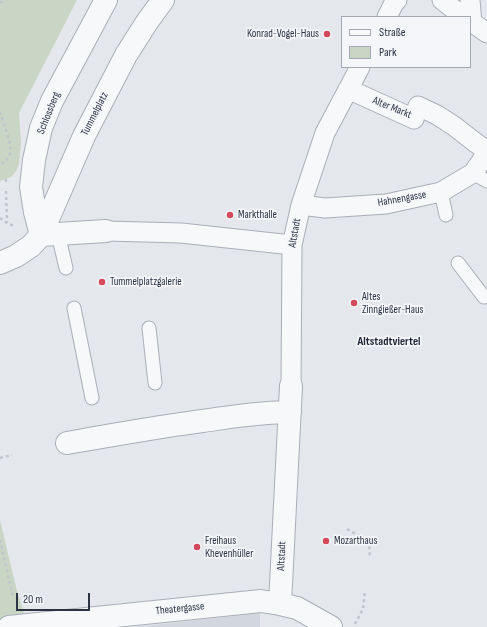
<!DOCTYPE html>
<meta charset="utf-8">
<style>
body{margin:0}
#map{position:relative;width:487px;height:627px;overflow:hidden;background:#e4e7ec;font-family:"Sofia Sans Condensed",sans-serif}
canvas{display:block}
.legend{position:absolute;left:341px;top:16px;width:130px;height:52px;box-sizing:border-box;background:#f4f6f9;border:1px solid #a4a8b1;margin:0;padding:5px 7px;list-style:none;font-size:12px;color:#2b3445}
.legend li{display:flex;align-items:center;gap:8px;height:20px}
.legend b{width:20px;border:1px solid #a4a8b1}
.scale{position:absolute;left:16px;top:593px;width:74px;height:18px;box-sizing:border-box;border:2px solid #2b3445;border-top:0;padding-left:5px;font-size:12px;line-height:14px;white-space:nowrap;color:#2b3445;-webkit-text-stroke:3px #f4f6f9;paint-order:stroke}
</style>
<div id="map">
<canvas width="487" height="627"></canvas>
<ul class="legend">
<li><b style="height:5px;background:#f7f8fa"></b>Straße</li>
<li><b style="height:11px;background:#c9d6c5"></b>Park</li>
</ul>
<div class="scale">20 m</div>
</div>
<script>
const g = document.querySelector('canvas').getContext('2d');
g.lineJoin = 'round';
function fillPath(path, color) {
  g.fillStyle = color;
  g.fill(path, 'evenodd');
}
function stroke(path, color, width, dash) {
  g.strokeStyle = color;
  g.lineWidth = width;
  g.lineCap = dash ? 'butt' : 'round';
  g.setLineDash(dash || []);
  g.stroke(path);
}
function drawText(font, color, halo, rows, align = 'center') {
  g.font = font + ' "Sofia Sans Condensed",sans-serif';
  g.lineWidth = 3.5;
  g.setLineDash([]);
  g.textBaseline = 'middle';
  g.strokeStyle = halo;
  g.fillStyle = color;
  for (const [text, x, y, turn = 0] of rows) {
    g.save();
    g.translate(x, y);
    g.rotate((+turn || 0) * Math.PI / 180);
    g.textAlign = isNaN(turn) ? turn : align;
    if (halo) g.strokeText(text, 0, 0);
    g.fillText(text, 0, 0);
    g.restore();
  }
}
fillPath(new Path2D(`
 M260,613V627H136Z`), '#d2d6de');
fillPath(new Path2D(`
 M0,0H77L19,113L21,142L19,164L16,171L11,177L0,181Z
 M0,520L17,591L29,627H0Z`), '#c9d6c5');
const service = new Path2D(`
 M473,173L487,181
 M441,192L446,215
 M58,234L66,268
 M458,263L484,297
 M74,308L92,398
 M149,328L155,383`);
const pedestrian = new Path2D(`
 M442,0L464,17
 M470,0L472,23
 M387,17L394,3L397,0
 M470,21L487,33
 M348,89L414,119L418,106L437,115L454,126L472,140L487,151
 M301,205L325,208L386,204L441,192L473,173L487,153
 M106,231L181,233L292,245
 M291,386L292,245L301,205L325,133L360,67`);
const minor = new Path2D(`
 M41,235L35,212L31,187L34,160L41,128L52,101L106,0
 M41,235L106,231
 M0,263L16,256L31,246L41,235L84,136L126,55L147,22L163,0
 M67,443C112,435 157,427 202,421C231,417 260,412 290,412
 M280,604L291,386
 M9,627L261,601L280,604L297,608L331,627`);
stroke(service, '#a9aeb7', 15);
stroke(pedestrian, '#a9aeb7', 21);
stroke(minor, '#a9aeb7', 24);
stroke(new Path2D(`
 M0,3L6,0
 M0,112C3,123 12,142 10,153C9,159 5,162 0,165
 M6,179V184
 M6,191L7,222
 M0,218L7,223L14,226
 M0,458L12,455
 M347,529L369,542L370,558
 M0,540L13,597
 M355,624L363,609L365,590`), '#c2c5cb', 2.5, [3, 3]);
stroke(service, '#f7f8fa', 13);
stroke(pedestrian, '#f7f8fa', 19);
stroke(minor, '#f7f8fa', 22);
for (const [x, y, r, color] of [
 [327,34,4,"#d1495b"],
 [230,215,4,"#d1495b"],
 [102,282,4,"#d1495b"],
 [354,303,4,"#d1495b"],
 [326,541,4,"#d1495b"],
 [197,547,4,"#d1495b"]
]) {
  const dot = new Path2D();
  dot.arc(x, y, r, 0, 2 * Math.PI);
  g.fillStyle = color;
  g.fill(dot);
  stroke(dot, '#f4f6f9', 1.5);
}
drawText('11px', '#2b3445', '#f4f6f9', [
 ["Konrad-Vogel-Haus",319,34,"right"],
 ["Markthalle",238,215],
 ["Tummelplatzgalerie",110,282],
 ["Altes",362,297],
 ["Zinngießer-Haus",362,310],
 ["Freihaus",205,541],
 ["Khevenhüller",205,554],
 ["Mozarthaus",334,541]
], 'left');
drawText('11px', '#2b3445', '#f4f6f9', [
 ["Alter Markt",392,108,22],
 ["Schlossberg",49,113,-68],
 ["Tummelplatz",95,114,-63],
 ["Hahnengasse",402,199,-10],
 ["Altstadt",295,233,-80],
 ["Altstadt",282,556,-87],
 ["Theatergasse",180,609,-6]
]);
drawText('bold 12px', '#1d2536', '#f4f6f9', [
 ["Altstadtviertel",389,342]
]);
</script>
